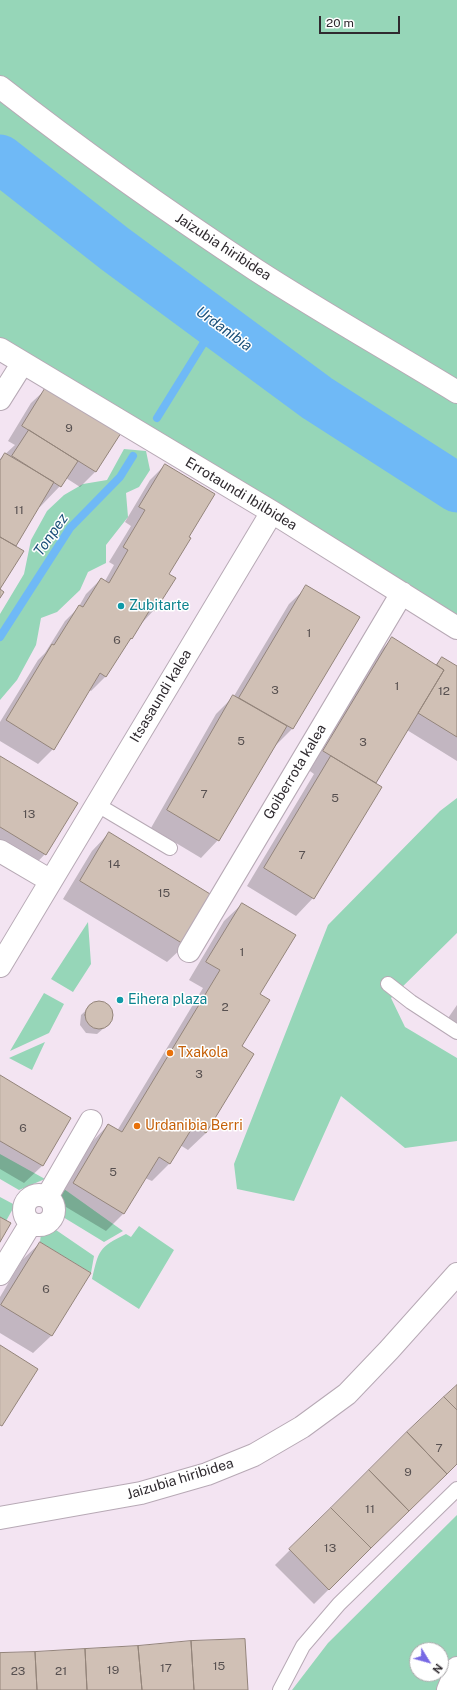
<!DOCTYPE html>
<style>
body{margin:0}
#map{position:relative;width:457px;height:1690px;overflow:hidden;background:#f3e4f2;font-family:"Public Sans",sans-serif}
canvas{display:block}
.north{position:absolute;left:409px;top:1642px;width:40px;height:40px;box-sizing:border-box;background:#fff;border:1px solid #acaaac;border-radius:50%;rotate:127deg;font-size:11px;font-weight:700;line-height:16px;text-align:center;color:#2f2a2f}
.north::after{content:'';display:block;margin:auto;width:14px;height:18px;background:#7769e4;clip-path:polygon(50% 0,100% 100%,50% 72%,0 100%)}
.scale{position:absolute;left:319px;top:16px;width:81px;height:18px;box-sizing:border-box;border:2px solid #2f2a2f;border-top:0;padding-left:5px;font-size:12px;line-height:14px;white-space:nowrap;color:#2f2a2f;-webkit-text-stroke:3px #fff;paint-order:stroke}
</style>
<div id="map">
<canvas width="457" height="1690"></canvas>
<div class="north">N</div>
<div class="scale">20 m</div>
</div>
<script>
const g = document.querySelector('canvas').getContext('2d');
g.lineJoin = 'round';
function fillPath(path, color) {
  g.fillStyle = color;
  g.fill(path, 'evenodd');
}
function stroke(path, color, width, dash) {
  g.strokeStyle = color;
  g.lineWidth = width;
  g.lineCap = dash ? 'butt' : 'round';
  g.setLineDash(dash || []);
  g.stroke(path);
}
function drawText(font, color, halo, rows, align = 'center') {
  g.font = font + ' "Public Sans",sans-serif';
  g.lineWidth = 3;
  g.setLineDash([]);
  g.textBaseline = 'middle';
  g.strokeStyle = halo;
  g.fillStyle = color;
  for (const [text, x, y, turn = 0] of rows) {
    g.save();
    g.translate(x, y);
    g.rotate((+turn || 0) * Math.PI / 180);
    g.textAlign = isNaN(turn) ? turn : align;
    if (halo) g.strokeText(text, 0, 0);
    g.fillText(text, 0, 0);
    g.restore();
  }
}
fillPath(new Path2D(`
 M0,0H457V620L0,349Z
 M124,449L146,451L150,470L139,487L126,493L128,517L106,545V563L88,572L80,590L57,612L41,618L36,645L17,680L0,700V614L24,574L31,540L47,511L64,495L83,484L107,480Z
 M457,798V933L391,998L405,1027L457,1058V1141L405,1148L341,1096L294,1201L237,1189L234,1164L328,925L440,811Z
 M88,922L91,964L73,992L51,979Z
 M44,993L64,1004L49,1033L10,1051Z
 M45,1042L32,1070L9,1058Z
 M0,1154L45,1179L19,1190L0,1179Z
 M64,1189L123,1231L104,1242L63,1217L58,1198Z
 M0,1197L15,1205L6,1221L0,1217Z
 M139,1226L174,1250L139,1309L92,1279C99,1250 98,1248 126,1234L131,1237Z
 M56,1230L94,1256L91,1273L40,1242L41,1234Z
 M457,1515V1690H292L328,1643ZM417,1650H441V1674H417Z`), '#96d6b8');
fillPath(new Path2D(`
 M46,389L120,434L95,472L80,487L66,478L60,486L40,507L39,506L15,546L0,587V459L15,445L8,441L31,403Z
 M165,465L188,538L168,574L154,610L140,625L132,638L125,645L106,676L91,691L89,690L53,749L38,764L0,741V722L38,660L45,653L65,621L78,608L86,594L101,579L105,581L114,565L109,562L131,526L125,522L150,480Z
 M307,587L359,617L292,729L275,746L218,840L201,858L151,828L216,714L234,696L289,604Z
 M392,639L435,665L443,658L457,667V761L407,730L374,783L313,898L296,916L247,886L314,774L307,769L375,656Z
 M0,757L45,854L28,872L0,855Z
 M109,833L185,945L167,962L63,899L92,851Z
 M242,904L241,1046L206,1133L188,1150L180,1145L169,1164L152,1181L145,1178L124,1213L106,1231L56,1201L91,1143L108,1125L117,1131L203,988L189,980L224,921Z
 M95,1002L105,1003L112,1011L111,1022L97,1034L86,1033L80,1025L81,1015Z
 M457,1005V1032L444,1024Z
 M0,1076L70,1119L42,1166L24,1183L0,1169Z
 M40,1243L89,1273L51,1336L33,1353L0,1333V1297L22,1260Z
 M457,1386V1462L314,1604L275,1565L407,1433Z`), '#0003');
stroke(new Path2D(`
 M157,418L216,323
 M0,637L70,528L120,477L133,456`), '#6fb9f6', 8);
stroke(new Path2D(`
 M0,159L115,249L317,398L457,488`), '#6fb9f6', 49);
const building = new Path2D(`
 M46,387L121,433L96,472L22,426Z
 M29,430L78,461L61,487L12,456Z
 M5,453L54,482L16,546L0,537V461Z
 M165,464L215,494L189,537L191,538L169,574L176,578L155,611L151,608L132,639L131,638L106,677L100,673L54,750L6,720L52,644L54,645L79,605L83,607L101,578L109,583L128,550L123,547L145,510L139,507Z
 M0,537L24,551L0,589L4,592L0,598Z
 M306,585L360,617L293,729L239,698Z
 M392,637L444,670L376,783L323,751Z
 M442,657L457,666V737L418,713L444,670L437,665Z
 M233,695L287,726L219,841L167,810Z
 M0,756L78,803L46,855L0,827Z
 M331,756L382,787L314,899L264,868Z
 M109,832L215,897L185,945L80,881Z
 M242,903L296,935L260,994L270,1000L242,1046L254,1054L206,1133L194,1125L170,1164L159,1157L124,1214L73,1183L108,1124L122,1132L220,970L206,962Z
 M85 1015a14 14 0 1 1 28 0a14 14 0 1 1-28 0Z
 M0,1075L71,1118L43,1166L0,1141Z
 M0,1217L11,1223L0,1242Z
 M40,1242L91,1273L52,1336L1,1305Z
 M0,1345L38,1369L2,1426L0,1425Z
 M457,1385V1410L444,1397Z
 M444,1397L457,1410V1464L447,1474L407,1432Z
 M407,1432L447,1474L409,1511L369,1470Z
 M369,1470L409,1511L371,1548L331,1508Z
 M331,1508L371,1548L329,1590L289,1549Z
 M245,1639L248,1690H194L191,1641Z
 M191,1641L194,1690H142L138,1646Z
 M138,1646L142,1690H87L85,1649Z
 M85,1649L87,1690H37L35,1652Z
 M35,1652L37,1690H0V1653Z`);
fillPath(building, '#d0c0b5');
stroke(building, '#93847a', 1);
const lane = new Path2D(`
 M96,804L170,848
 M388,984L411,1002L457,1032
 M280,1690L303,1646L339,1604L457,1489`);
const street = new Path2D(`
 M0,349L272,512L457,628
 M0,399L22,364
 M0,851L51,881
 M189,951L402,593
 M0,966L272,512
 M24 1210a15 15 0 1 1 30 0a15 15 0 1 1-30 0Z
 M47,1197L91,1121
 M0,1274L31,1223
 M0,1518L141,1493L207,1474L254,1455L302,1427L347,1394L389,1350L457,1274
 M448,1690L457,1668`);
const primary = new Path2D(`
 M0,87C83,152 168,212 256,270C321,312 390,351 457,392`);
stroke(lane, '#b7a9b5', 16);
stroke(street, '#b7a9b5', 24);
stroke(primary, '#b7a9b5', 24);
stroke(lane, '#fff', 14);
stroke(street, '#fff', 22);
stroke(primary, '#fff', 22);
for (const [x, y, r, color] of [
 [121,606,4,"#0f9aa8"],
 [120,1000,4,"#0f9aa8"],
 [170,1053,4,"#e8710a"],
 [137,1126,4,"#e8710a"]
]) {
  const dot = new Path2D();
  dot.arc(x, y, r, 0, 2 * Math.PI);
  g.fillStyle = color;
  g.fill(dot);
  stroke(dot, '#fff', 1.5);
}
drawText('12px', '#575050', null, [
 ["9",69,428],
 ["11",19,510],
 ["1",309,633],
 ["6",117,640],
 ["1",397,686],
 ["3",275,690],
 ["12",444,691],
 ["5",241,741],
 ["3",363,742],
 ["7",204,794],
 ["5",335,798],
 ["13",29,814],
 ["7",302,855],
 ["14",114,864],
 ["15",164,893],
 ["1",242,952],
 ["2",225,1007],
 ["3",199,1074],
 ["6",23,1128],
 ["5",113,1172],
 ["6",46,1289],
 ["7",439,1448],
 ["9",408,1472],
 ["11",370,1509],
 ["13",330,1548],
 ["15",219,1666],
 ["17",166,1668],
 ["19",113,1670],
 ["23",18,1671],
 ["21",61,1671]
]);
drawText('14px', '#2f2a2f', '#fff', [
 ["Jaizubia hiribidea",223,247,33],
 ["Errotaundi Ibilbidea",241,494,31],
 ["Itsasaundi kalea",161,696,-59],
 ["Goiberrota kalea",295,772,-59],
 ["Jaizubia hiribidea",180,1479,-17]
]);
drawText('14px', '#0d838f', '#fff', [
 ["Zubitarte",129,606],
 ["Eihera plaza",128,1000]
], 'left');
drawText('14px', '#c56008', '#fff', [
 ["Txakola",178,1053],
 ["Urdanibia Berri",145,1126]
], 'left');
drawText('italic 15px', '#1c517a', '#fff', [
 ["Urdanibia",224,329,36],
 ["Tonpez",51,535,-55]
]);
</script>
